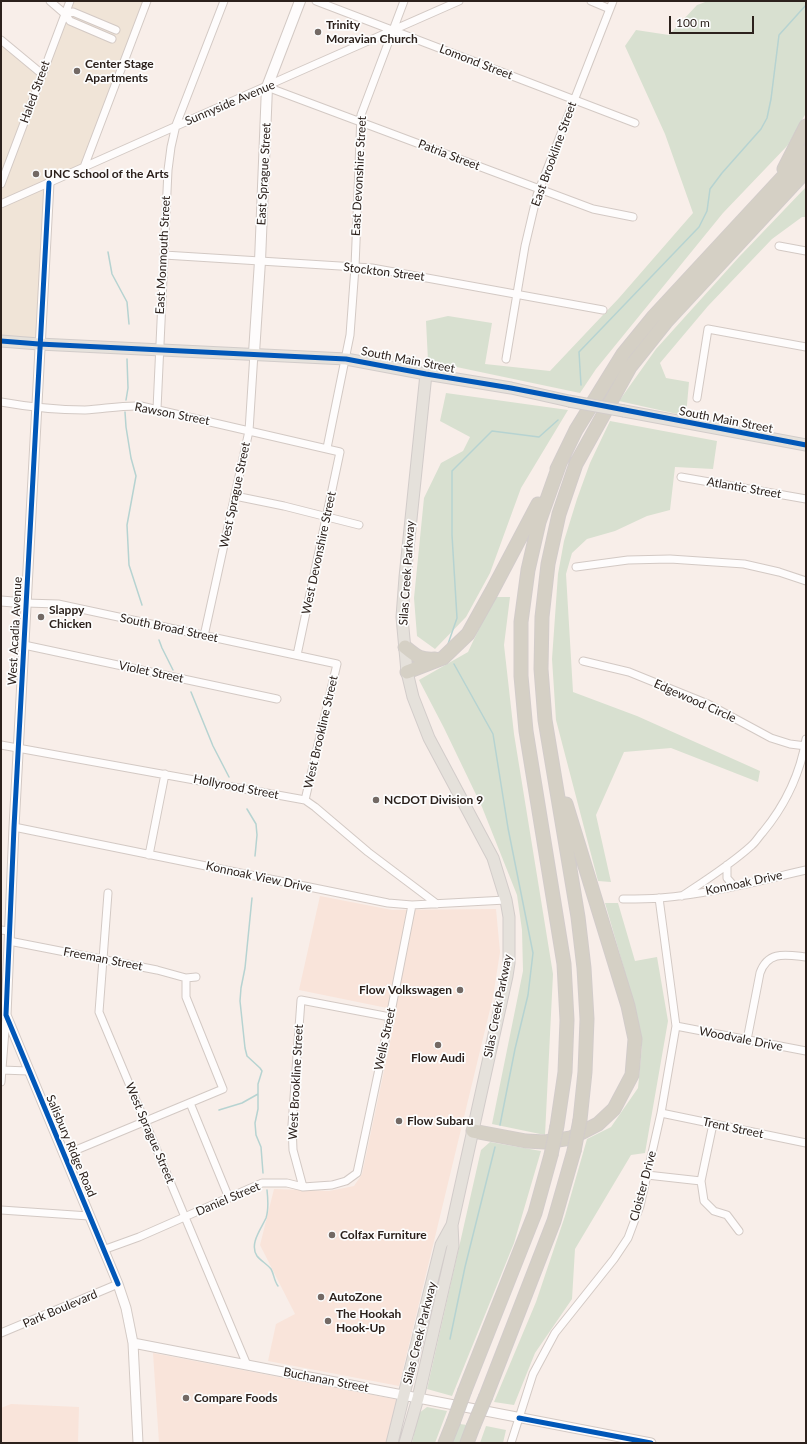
<!DOCTYPE html>
<style>
body{margin:0}
#map{position:relative;width:807px;height:1444px;overflow:hidden;background:#f8eee9;font-family:Lato,sans-serif}
canvas{display:block}
.frame{position:absolute;inset:0;border:2px solid #2c211c;pointer-events:none}
.scale{position:absolute;left:669px;top:16px;width:85px;height:18px;box-sizing:border-box;border:2px solid #2c211c;border-top:0;padding-left:5px;font-size:12px;line-height:14px;white-space:nowrap;color:#2c211c;-webkit-text-stroke:3px #fdfdfd;paint-order:stroke}
</style>
<div id="map">
<canvas width="807" height="1444"></canvas>
<div class="frame"></div>
<div class="scale">100 m</div>
</div>
<script>
const g = document.querySelector('canvas').getContext('2d');
g.lineJoin = 'round';
function fillPath(path, color) {
  g.fillStyle = color;
  g.fill(path, 'evenodd');
}
function stroke(path, color, width, dash) {
  g.strokeStyle = color;
  g.lineWidth = width;
  g.lineCap = dash ? 'butt' : 'round';
  g.setLineDash(dash || []);
  g.stroke(path);
}
function drawText(font, color, halo, rows, align = 'center') {
  g.font = font + ' Lato,sans-serif';
  g.lineWidth = 3.5;
  g.setLineDash([]);
  g.textBaseline = 'middle';
  g.strokeStyle = halo;
  g.fillStyle = color;
  for (const [text, x, y, turn = 0] of rows) {
    g.save();
    g.translate(x, y);
    g.rotate((+turn || 0) * Math.PI / 180);
    g.textAlign = isNaN(turn) ? turn : align;
    if (halo) g.strokeText(text, 0, 0);
    g.fillText(text, 0, 0);
    g.restore();
  }
}
fillPath(new Path2D(`
 M320,896L392,910L496,909L500,952L493,997L399,1386L268,1361L276,1324L295,1314L260,1245L274,1189L329,1191L354,1186L362,1174L397,1010L299,990Z
 M153,1353L399,1400L388,1443H159Z
 M11,1404L79,1407L78,1443H1V1408Z`), '#f9e4da');
fillPath(new Path2D(`
 M70,1H147L84,167L49,183L39,344L1,342V40L42,74Z`), '#f0e4d7');
fillPath(new Path2D(`
 M708,1H806V113L788,145L723,213L596,369L580,393L428,361L426,321L448,316L492,323L485,364L550,371L619,298L693,213L665,134L625,46L636,30L669,35L697,5Z
 M806,187V217H802L772,239L708,306L660,363L666,378L689,382L686,416L619,401L656,349L739,257Z
 M446,393L568,410L521,488L490,573L466,617L435,649L417,636L414,598L424,498L441,463L463,451L470,437L440,421Z
 M610,421L717,441L713,469L675,467L670,510L647,516L615,531L587,539L572,553L566,574L573,692L637,716L760,771L758,782L671,748L624,752L596,815L611,882L598,881L556,720L552,659L558,574L564,541L577,499L590,463Z
 M494,597H510L504,645L514,734L553,974L545,1135L492,1124L523,971L522,930L517,895L482,807L444,728L419,680L468,652Z
 M605,903H618L635,961L657,957L668,1021L645,1153L631,1155L575,1249L572,1299L535,1353L514,1405L494,1402L536,1302L565,1216L587,1139L611,1127L638,1088L642,1045L633,1000Z
 M490,1142L541,1151L514,1243L452,1396L427,1389L481,1150Z
 M427,1407L447,1411L435,1443H412L419,1413Z
 M460,1424L467,1425L460,1443H452Z
 M486,1426L506,1430L503,1443H480Z`), '#d8e0d0');
stroke(new Path2D(`
 M108,252L112,274L127,302L129,324
 M581,385L579,352L699,227L707,211L710,189L722,173L761,129L767,118L771,99L779,35L806,5
 M126,400L128,388L127,359
 M125,412L126,427L131,458L136,476L127,525L129,565L142,605
 M159,640L162,648L173,670
 M448,644L457,618L452,535V471L492,431L539,437L558,420
 M454,664L493,734L508,828L533,953L528,995L515,1049L500,1125
 M191,692L213,746L229,777
 M247,809L256,824L257,835L255,856
 M252,898L245,968L241,988L240,1001L245,1048L247,1056L260,1068L262,1071L258,1084V1109L255,1123L256,1135L261,1147L263,1173
 M219,1110L242,1103L258,1094
 M267,1190C268,1199 269,1209 266,1218C261,1229 249,1244 257,1256C261,1261 267,1264 271,1269C274,1274 274,1281 278,1286
 M450,1339L465,1267L495,1147`), '#b6d3d1', 1.5);
const minor = new Path2D(`
 M50,1L65,14L70,21L112,39
 M316,1L635,123
 M591,1L610,9
 M65,14L73,12L116,30
 M1,40L42,74
 M267,87L593,209L633,217
 M84,167L147,1
 M1,184L70,1
 M1,204C154,136 306,68 459,1
 M779,246L806,251
 M164,255L372,268L603,310
 M506,359L525,246L537,195L613,1
 M697,398L708,329L806,347
 M1,402C29,407 56,410 85,410C104,409 122,405 141,406L340,452L297,655
 M157,409L168,170L171,147L176,125L224,1
 M327,448L350,335L355,267L361,115L404,1
 M681,477L806,499
 M235,496L284,506L359,525
 M576,567L628,560L670,559L744,564L779,572L806,581
 M26,603L58,604L337,664L305,800
 M204,636L249,431L254,353
 M24,645L277,699
 M583,661L629,672L708,704L771,738L790,744L806,746
 M1,745L305,800L315,807L368,852L437,904
 M14,827L388,903L412,905L506,900
 M149,855L165,774
 M727,865V878L734,886
 M108,893L99,1012L247,1365
 M682,896C706,880 730,865 751,846C756,842 759,836 763,832C786,804 800,775 806,739
 M623,899C635,899 648,899 660,898C709,894 758,881 806,870
 M1,930L9,931
 M9,941L157,970L186,978L196,977
 M676,1026L806,1051
 M747,1040L760,973C768,950 787,955 806,957
 M1,1070L29,1071
 M1,1082L6,1017
 M190,1103L229,1198
 M661,1113L806,1143
 M713,1124L701,1181L704,1201L714,1211L727,1215L739,1231
 M64,1155L223,1089L186,997V978
 M647,1175L701,1181
 M303,1187L293,1150L292,1125L301,1000L390,1017
 M1,1210L89,1216
 M103,1250L139,1237L262,1183H287L303,1187L332,1185L346,1181L357,1173L390,1017L412,905
 M1,1333L118,1284
 M511,1443L533,1374L555,1333L614,1259L628,1238L640,1206L661,1113L676,1026L659,898`);
const tertiary = new Path2D(`
 M49,183L14,827L6,1015L118,1284L126,1308L133,1343L138,1443
 M1,601L26,603
 M133,1343L651,1443`);
const secondary = new Path2D(`
 M254,353L260,261L267,87L300,1`);
const primary = new Path2D(`
 M1,341L39,344L346,359L426,374L511,388L569,401
 M624,411L806,445
 M392,1443L441,1245L452,1225
 M405,1443L418,1398L453,1246L452,1225L507,976L509,963V917L506,900L493,858L429,738L413,697L407,672L402,617L405,577L426,374`);
const motorway = new Path2D(`
 M784,169L806,126
 M557,469L576,430L623,354L654,316L806,152
 M405,647C416,656 420,660 435,659
 M407,672L443,658L468,634L492,591L538,504
 M580,1120L585,1072L587,1019L584,968L578,917L545,720L541,669L542,617L548,564L559,514L576,464L630,367L666,322L806,171
 M557,1126L565,1072L567,1020L564,964L526,731L521,676V622L528,570L539,522L560,463
 M473,1131L526,1141L545,1142L571,1138L598,1124L614,1109L632,1075L635,1039L628,1006L566,804
 M465,1390L535,1213L551,1155
 M486,1396L554,1221L574,1151
 M445,1443L453,1423
 M467,1443L473,1427`);
stroke(minor, '#d3c9c4', 9);
stroke(tertiary, '#d3c9c4', 11);
stroke(secondary, '#d3c9c4', 12);
stroke(primary, '#d2ccca', 13);
stroke(motorway, '#d2ccca', 15);
stroke(minor, '#fefcfc', 7);
stroke(tertiary, '#fefcfc', 9);
stroke(secondary, '#fefcfc', 10);
stroke(primary, '#e5e1db', 11);
stroke(motorway, '#d5d0c5', 13);
const primaryBridge = new Path2D(`
 M569,401L624,411`);
const motorwayBridge = new Path2D(`
 M574,1151L580,1120
 M551,1155L557,1126
 M453,1423L465,1390
 M473,1427L486,1396`);
stroke(primaryBridge, '#d2ccca', 13, []);
stroke(motorwayBridge, '#d2ccca', 15, []);
stroke(primaryBridge, '#e5e1db', 11);
stroke(motorwayBridge, '#d5d0c5', 13);
stroke(new Path2D(`
 M49,183L14,827L6,1015L118,1284
 M1,341L39,344L346,359L426,374L511,388L806,445
 M519,1418L651,1443`), '#0057b8', 5);
for (const [x, y, r, color] of [
 [318,32,4,"#736964"],
 [77,71,4,"#736964"],
 [36,174,4,"#736964"],
 [41,617,4,"#736964"],
 [376,800,4,"#736964"],
 [460,990,4,"#736964"],
 [438,1045,4,"#736964"],
 [399,1121,4,"#736964"],
 [332,1235,4,"#736964"],
 [321,1297,4,"#736964"],
 [328,1321,4,"#736964"],
 [186,1398,4,"#736964"]
]) {
  const dot = new Path2D();
  dot.arc(x, y, r, 0, 2 * Math.PI);
  g.fillStyle = color;
  g.fill(dot);
  stroke(dot, '#fdfdfd', 1.5);
}
drawText('bold 12px', '#2c211c', '#fdfdfd', [
 ["Trinity",326,25],
 ["Moravian Church",326,39],
 ["Center Stage",85,64],
 ["Apartments",85,78],
 ["UNC School of the Arts",44,174],
 ["Slappy",49,610],
 ["Chicken",49,624],
 ["NCDOT Division 9",384,800],
 ["Flow Volkswagen",452,990,"right"],
 ["Flow Audi",438,1058,"center"],
 ["Flow Subaru",407,1121],
 ["Colfax Furniture",340,1235],
 ["AutoZone",329,1297],
 ["The Hookah",336,1314],
 ["Hook-Up",336,1328],
 ["Compare Foods",194,1398]
], 'left');
drawText('12px', '#2c211c', '#fdfdfd', [
 ["Lomond Street",476,62,21],
 ["Haled Street",35,92,-70],
 ["Sunnyside Avenue",230,103,-23],
 ["East Brookline Street",554,154,-70],
 ["Patria Street",449,155,21],
 ["East Sprague Street",264,174,-87],
 ["East Devonshire Street",359,176,-87],
 ["East Monmouth Street",163,255,-87],
 ["Stockton Street",384,272,7],
 ["South Main Street",408,360,11],
 ["Rawson Street",172,414,11],
 ["South Main Street",726,420,11],
 ["Atlantic Street",744,488,10],
 ["West Sprague Street",235,495,-78],
 ["West Devonshire Street",319,553,-78],
 ["Silas Creek Parkway",407,573,-86],
 ["South Broad Street",169,628,12],
 ["West Acadia Avenue",15,631,-87],
 ["Violet Street",151,672,12],
 ["Edgewood Circle",695,701,24],
 ["West Brookline Street",321,732,-77],
 ["Hollyrood Street",236,787,11],
 ["Konnoak View Drive",259,877,12],
 ["Konnoak Drive",744,883,-12],
 ["Freeman Street",103,959,11],
 ["Silas Creek Parkway",498,1006,-79],
 ["Wells Street",385,1039,-78],
 ["Woodvale Drive",741,1039,11],
 ["West Brookline Street",296,1082,-87],
 ["Trent Street",733,1128,12],
 ["West Sprague Street",150,1133,67],
 ["Salisbury Ridge Road",71,1146,67],
 ["Cloister Drive",643,1186,-75],
 ["Daniel Street",228,1199,-23],
 ["Park Boulevard",60,1309,-23],
 ["Silas Creek Parkway",420,1333,-76],
 ["Buchanan Street",326,1380,11]
]);
</script>
